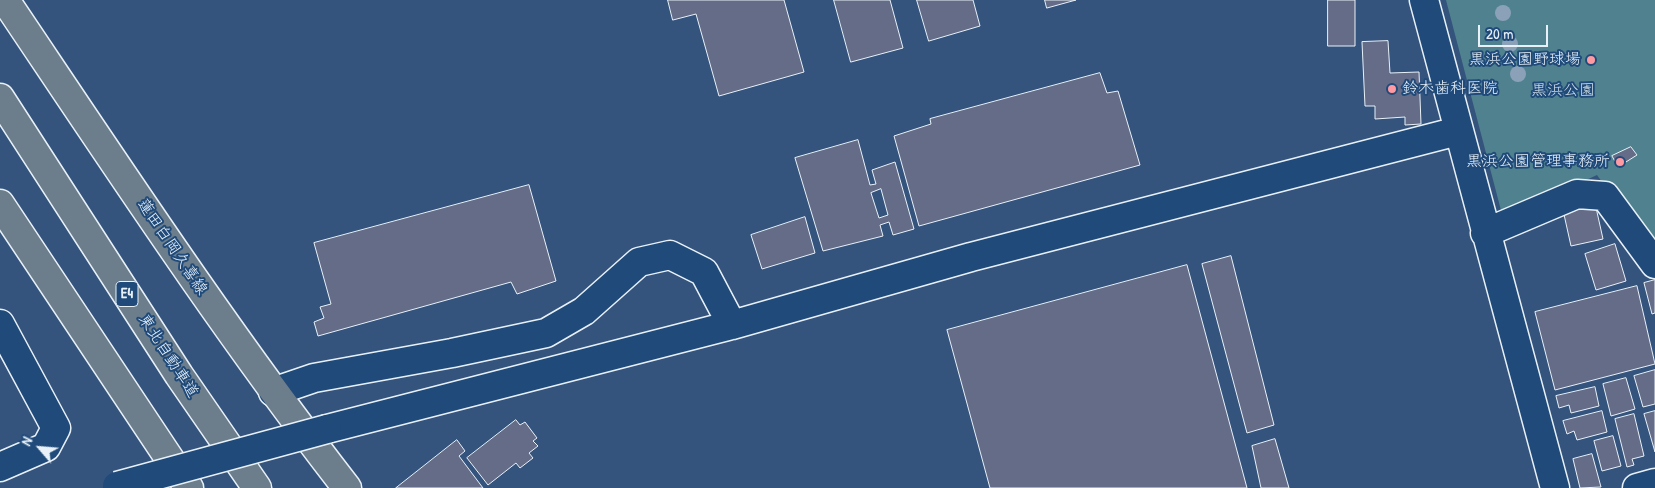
<!DOCTYPE html>
<meta charset="utf-8">
<style>
body{margin:0}
#map{position:relative;width:1655px;height:488px;overflow:hidden;background:#34547e;font-family:"Patrick Hand",sans-serif}
canvas{display:block}
.north{position:absolute;left:15px;top:423px;width:50px;height:50px;-webkit-text-stroke:4px #1f4a7a;paint-order:stroke;rotate:297deg;font-size:14px;font-weight:700;line-height:20px;text-align:center;color:#e8f1f8}
.north::after{content:'';display:block;margin:auto;width:18px;height:22px;background:#e8f1f8;clip-path:polygon(50% 0,100% 100%,50% 72%,0 100%)}
.scale{position:absolute;left:1478px;top:25px;width:70px;height:22px;box-sizing:border-box;border:2px solid #e8f1f8;border-top:0;padding-left:6px;font-size:15px;line-height:18px;white-space:nowrap;color:#e8f1f8;-webkit-text-stroke:4px #1f4a7a;paint-order:stroke}
</style>
<div id="map">
<canvas width="1655" height="488"></canvas>
<div class="north">N</div>
<div class="scale">20 m</div>
</div>
<script>
const g = document.querySelector('canvas').getContext('2d');
g.lineJoin = 'round';
function fillPath(path, color) {
  g.fillStyle = color;
  g.fill(path, 'evenodd');
}
function stroke(path, color, width, dash) {
  g.strokeStyle = color;
  g.lineWidth = width;
  g.lineCap = dash ? 'butt' : 'round';
  g.setLineDash(dash || []);
  g.stroke(path);
}
function drawText(font, color, halo, rows, align = 'center') {
  g.font = font + ' "Patrick Hand","Klee One",sans-serif';
  g.lineWidth = 4;
  g.setLineDash([]);
  g.textBaseline = 'middle';
  g.strokeStyle = halo;
  g.fillStyle = color;
  for (const [text, x, y, turn = 0] of rows) {
    g.save();
    g.translate(x, y);
    g.rotate((+turn || 0) * Math.PI / 180);
    g.textAlign = isNaN(turn) ? turn : align;
    if (halo) g.strokeText(text, 0, 0);
    g.fillText(text, 0, 0);
    g.restore();
  }
}
fillPath(new Path2D(`
 M1446,0H1655V256L1597,175L1503,218Z`), '#4f828e');
const building = new Path2D(`
 M668,0H784L804,72L719,96L696,14L673,20Z
 M834,0H890L903,48L851,62Z
 M917,0H973L980,26L929,41Z
 M1045,0H1076L1047,8Z
 M1328,0H1355V46H1328Z
 M1388,41L1390,73L1419,72L1421,124L1405,125V117L1375,119V106H1365L1362,42Z
 M1100,73L1107,93L1118,91L1140,165L919,226L894,136L931,124L930,119Z
 M858,140L870,185L876,184L872,170L895,162L914,229L893,235L889,222L880,225L883,236L823,251L795,158ZM881,189L888,215L879,218L871,193Z
 M1631,147L1637,155L1618,167L1612,156Z
 M529,185L556,281L517,294L511,282L318,336L314,322L324,318L320,307L331,304L314,243Z
 M1595,203L1603,239L1571,246L1563,210Z
 M805,217L815,253L762,269L751,235Z
 M1615,244L1626,281L1596,290L1585,254Z
 M1231,256L1274,425L1247,433L1202,264Z
 M1187,265L1247,488H990L947,330Z
 M1655,280V313L1652,314L1644,283Z
 M1637,286L1655,364L1555,390L1535,312Z
 M1655,370V404L1643,407L1634,376Z
 M1626,378L1635,409L1611,416L1603,384Z
 M1595,387L1599,406L1571,413L1569,405L1559,408L1556,396Z
 M1602,411L1607,432L1577,440L1574,431L1567,434L1563,421Z
 M1655,411V452L1644,414Z
 M1634,414L1644,456L1632,459L1634,465L1627,467L1615,419Z
 M516,420L520,425L525,422L537,438L533,441L538,446L529,453L533,458L520,468L516,463L488,485L467,458Z
 M1613,436L1621,466L1602,471L1594,441Z
 M1275,439L1289,488H1261L1252,446Z
 M457,440L465,451L459,456L483,488H396Z
 M1592,454L1601,487L1580,488L1573,459Z`);
fillPath(building, '#646c88');
stroke(building, '#e8f1f8', 1);
const minor = new Path2D(`
 M1424,0L1555,488
 M1485,233L1577,194L1605,196L1655,264
 M0,324L56,428L46,447L0,467
 M273,392L314,378L452,353L546,333L584,311L639,262L670,255L704,272L732,325
 M327,429L732,325L971,257L1458,131
 M1637,488L1655,483`);
const major = new Path2D(`
 M5,0C116,165 225,331 347,488`);
const highway = new Path2D(`
 M0,98L179,375L257,488
 M0,204L189,488`);
stroke(minor, '#e8f1f8', 31);
stroke(major, '#e8f1f8', 31);
stroke(highway, '#e8f1f8', 31);
stroke(minor, '#1f4a7a', 28);
stroke(major, '#6c7d8b', 28);
stroke(highway, '#6c7d8b', 28);
const minorBridge = new Path2D(`
 M117,486L327,429`);
stroke(minorBridge, '#e8f1f8', 31, []);
stroke(minorBridge, '#1f4a7a', 28);
g.fillStyle = '#8aa1b8';
for (const [x, y] of [
 [1503,13],
 [1510,44],
 [1518,74]
]) {
  g.beginPath();
  g.arc(x, y, 8, 0, 2 * Math.PI);
  g.fill();
}
for (const [x, y, r, color] of [
 [1591,60,5,"#ff9aa2"],
 [1392,89,5,"#ff9aa2"],
 [1620,162,5,"#ff9aa2"]
]) {
  const dot = new Path2D();
  dot.arc(x, y, r, 0, 2 * Math.PI);
  g.fillStyle = color;
  g.fill(dot);
  stroke(dot, '#1f4a7a', 2);
}
for (const [x, y, w] of [
 [127,294,22]
]) {
  const box = new Path2D();
  box.roundRect(x - w / 2, y - 12.5, w, 25, 4);
  g.fillStyle = '#1f4a7a';
  g.fill(box);
  stroke(box, '#e8f1f8', 1);
}
drawText('bold 15px', '#e8f1f8', null, [
 ["E4",127,294]
]);
drawText('16px', '#e8f1f8', '#1f4a7a', [
 ["黒浜公園野球場",1581,60],
 ["鈴木歯科医院",1402,89,"left"],
 ["黒浜公園管理事務所",1610,162]
], 'right');
drawText('16px', '#d1e0e8', '#1f4a7a', [
 ["黒浜公園",1563,91]
]);
drawText('16px', '#e8f1f8', '#1f4a7a', [
 ["蓮田白岡久喜線",172,247,56],
 ["東北自動車道",168,356,57]
]);
</script>
